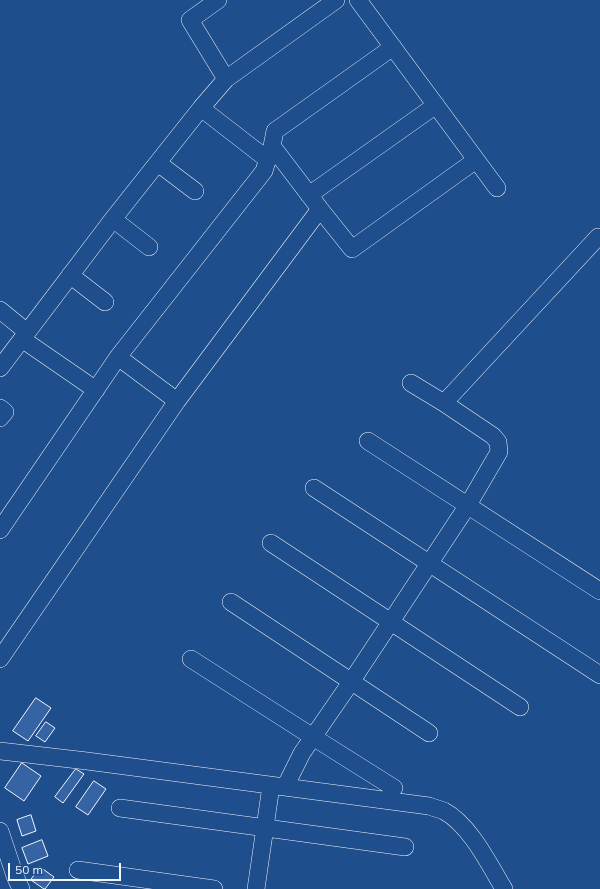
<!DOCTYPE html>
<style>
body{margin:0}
#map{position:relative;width:600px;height:889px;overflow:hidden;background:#1f4e8c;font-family:Mulish,sans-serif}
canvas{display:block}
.scale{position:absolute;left:8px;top:863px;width:113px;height:18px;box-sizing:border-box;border:2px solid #f2f6ff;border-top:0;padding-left:5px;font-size:12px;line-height:14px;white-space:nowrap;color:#f2f6ff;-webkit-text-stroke:3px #1f4e8c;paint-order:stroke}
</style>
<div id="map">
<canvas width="600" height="889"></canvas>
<div class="scale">50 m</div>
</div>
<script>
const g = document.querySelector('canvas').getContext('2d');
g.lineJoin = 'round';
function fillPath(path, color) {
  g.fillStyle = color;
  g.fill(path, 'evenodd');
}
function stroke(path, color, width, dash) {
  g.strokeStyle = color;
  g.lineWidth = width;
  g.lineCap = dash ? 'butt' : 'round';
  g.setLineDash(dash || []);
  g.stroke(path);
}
const building = new Path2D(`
 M36,698L51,708L28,741L13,731Z
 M46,722L55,728L45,742L36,736Z
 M22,763L41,776L24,801L5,788Z
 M76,769L84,774L63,803L55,797Z
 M94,781L106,789L88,815L76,807Z
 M31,815L36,831L22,836L17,820Z
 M42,840L48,856L28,864L22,848Z
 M40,867L54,877L45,889H44L31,880Z`);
fillPath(building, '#3563a3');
stroke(building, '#f2f6ff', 1);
const minor = new Path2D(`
 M218,0L190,20L226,79
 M358,0L497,188
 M201,108L268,160
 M272,146L320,209L352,249L476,160
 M158,163L195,191
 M309,195L436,105
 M113,219L149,247
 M70,275L105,302
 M0,310L27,332
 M22,339L96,390
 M118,357L177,401
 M0,368L113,219L201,108L226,79L336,0
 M411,383L444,403
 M0,408L5,412L0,418
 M368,441L600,591
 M314,488L600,675
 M0,530L118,357L264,171L272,146L275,131L393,47
 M271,543L520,707
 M231,602L429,733
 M0,659L177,401L320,209
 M191,659L313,737L394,788
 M0,751L87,761L429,806C434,808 439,809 444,811C470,825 489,864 504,889
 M285,787L302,753L351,682L468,505L499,452L498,442L493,436L444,403L598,237
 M120,808L405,847
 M0,831L15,876L21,889
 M78,870L214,889
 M256,889L271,786`);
stroke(minor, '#f2f6ff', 18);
stroke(minor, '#1f4e8c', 17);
</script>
